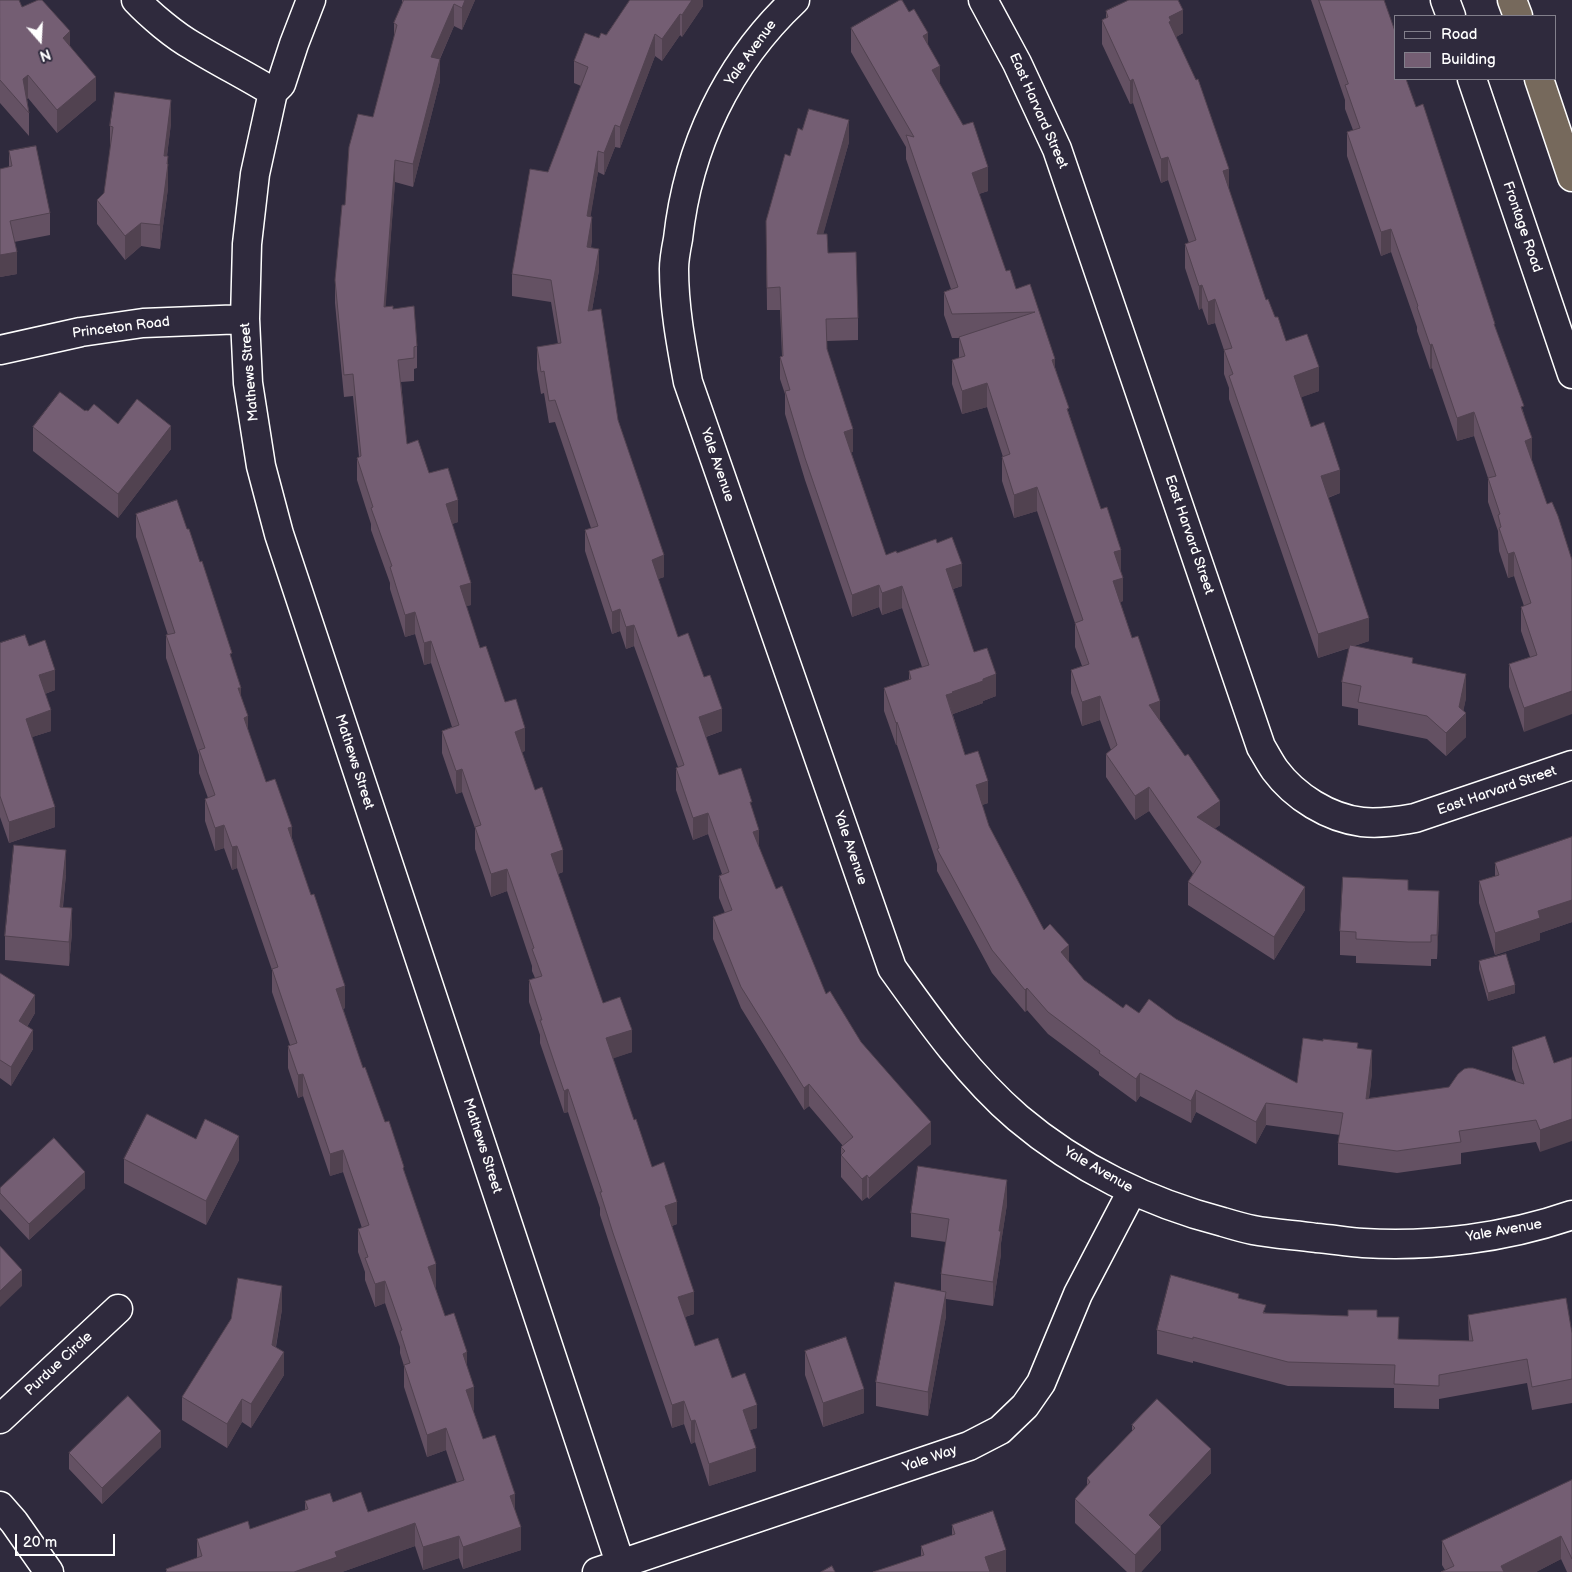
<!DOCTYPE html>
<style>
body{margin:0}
#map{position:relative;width:1572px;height:1572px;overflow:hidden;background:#2f2a3d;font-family:"Balsamiq Sans",sans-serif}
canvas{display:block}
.legend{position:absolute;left:1394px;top:15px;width:162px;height:65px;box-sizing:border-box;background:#2f2a3d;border:1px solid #827f8b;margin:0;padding:6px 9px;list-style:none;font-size:15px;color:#fff}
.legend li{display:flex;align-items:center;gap:10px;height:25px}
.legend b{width:25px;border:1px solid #827f8b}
.north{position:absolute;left:15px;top:15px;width:50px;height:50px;-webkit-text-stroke:4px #2f2a3d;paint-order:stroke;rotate:161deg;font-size:14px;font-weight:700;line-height:20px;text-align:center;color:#fff}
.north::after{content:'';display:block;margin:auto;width:18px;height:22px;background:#fff;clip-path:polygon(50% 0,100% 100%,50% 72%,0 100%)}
.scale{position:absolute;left:15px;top:1534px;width:100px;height:22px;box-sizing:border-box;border:2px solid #fff;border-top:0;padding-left:6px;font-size:15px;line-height:18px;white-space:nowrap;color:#fff;-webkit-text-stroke:4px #2f2a3d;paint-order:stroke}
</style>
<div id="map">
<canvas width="1572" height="1572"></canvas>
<ul class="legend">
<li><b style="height:6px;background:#2f2a3d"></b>Road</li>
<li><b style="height:14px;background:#745e73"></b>Building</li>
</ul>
<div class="north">N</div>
<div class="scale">20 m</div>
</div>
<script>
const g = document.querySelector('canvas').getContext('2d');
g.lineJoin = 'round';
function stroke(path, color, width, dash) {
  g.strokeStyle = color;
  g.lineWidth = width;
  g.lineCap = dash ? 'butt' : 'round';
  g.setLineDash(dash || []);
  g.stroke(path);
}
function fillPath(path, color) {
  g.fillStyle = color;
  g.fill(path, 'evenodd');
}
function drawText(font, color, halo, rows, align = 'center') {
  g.font = font + ' "Balsamiq Sans",sans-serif';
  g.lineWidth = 4;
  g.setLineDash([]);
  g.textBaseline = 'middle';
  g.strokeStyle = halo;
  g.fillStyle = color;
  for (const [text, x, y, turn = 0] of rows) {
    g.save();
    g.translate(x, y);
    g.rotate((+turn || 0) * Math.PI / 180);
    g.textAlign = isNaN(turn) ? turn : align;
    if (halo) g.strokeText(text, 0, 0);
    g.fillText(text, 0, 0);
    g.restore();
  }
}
const minor = new Path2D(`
 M136,0C150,15 175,36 193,46C219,62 247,76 273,92
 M311,0L294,44L281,84L273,92L255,174L247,244L245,319L248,383L261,466L279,534L623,1572
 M795,0C727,64 688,147 678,239C676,249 674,259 674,269C674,307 681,344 688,382L892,968C930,1021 968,1075 1018,1118C1077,1168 1149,1203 1223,1222C1233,1225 1243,1228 1253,1230C1274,1234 1295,1235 1316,1238C1331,1239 1347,1242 1363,1243C1432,1247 1506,1238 1572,1215
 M983,0L1017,63L1057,149L1261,747C1266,755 1270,763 1275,770C1295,797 1329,818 1362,822C1380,824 1398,821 1415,818L1572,765
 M1445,0L1451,16
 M1472,79L1572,374
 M0,350L81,332L143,323L245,319
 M0,1419L118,1309
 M0,1506L14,1522L49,1572
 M597,1572L969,1446L1000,1430L1025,1406L1041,1383L1078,1294L1132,1191`);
const highway = new Path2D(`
 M1512,0L1518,16
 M1539,79L1572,177`);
stroke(minor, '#fff', 31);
stroke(highway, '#fff', 31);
stroke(minor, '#2f2a3d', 28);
stroke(highway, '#76695c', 28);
fillPath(new Path2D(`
 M0,0L22,7L70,46L96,100L57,133L28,98L27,99L29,113V136L0,103Z
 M402,0H475L462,30L454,26L440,59V81L413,187L395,182L385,307L393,309L417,346V368L414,369V381L401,382L407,444L429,473L458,522L452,524L471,605L466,606L480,648L505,702L525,751L522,752L563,872L558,874L603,1003L632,1052L613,1058L634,1120L652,1167L677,1224L672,1226L694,1314L685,1317L695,1346L732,1378L757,1428L750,1430L756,1471L709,1486L695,1442L691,1444L684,1424L672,1428L613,1255L600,1215V1208L568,1112L564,1113L540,1043V1035L529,1002V980L535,978L532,971V966L507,891L491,897L475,849V828L462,792L456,794L442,753V731L452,727L431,663L424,665L415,634L405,637L390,589V583L371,530V524L357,480V458L359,457L353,396L344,397L335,303V280L345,205L373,117L394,38V23L402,4Z
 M703,0V6L682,37L680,35L662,61L655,56L620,148L615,147L604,175L598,172L590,217L592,239L591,248L599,270L592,310L618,420L664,577L658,579L678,637L722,731L706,737L719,775L752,809L759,849L776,889L826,994L861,1042L931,1144L869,1199L867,1197L862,1201L841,1177V1147L843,1146L809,1106L804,1110L741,1008L713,939V917L725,913L719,898V876L722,874L708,834L693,840L676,790V768L678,767L634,646L626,649L620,631L612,634L585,551V530L591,528L555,422L549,423L544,393L541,394L537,369V347L558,344L551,302L512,296V274L548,172L581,86L574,83V61L599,38Z
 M1311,0H1384L1396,79L1495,327L1524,414L1532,461L1547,504L1572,560L1524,732L1509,687V664L1530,657L1521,631V607L1524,606L1514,576L1508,578L1499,551L1498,531L1488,502V478L1474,436L1457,441L1432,368L1430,369L1417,331V327L1391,252L1381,256L1347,156V132L1353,130L1345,109V100Z
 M1106,11L1183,33L1176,37L1229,190L1266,300L1286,341L1319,391L1301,397L1311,427L1340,493L1328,498L1369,641L1354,646L1413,663L1466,698L1463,711L1466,737L1446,756L1427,739L1358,725V709L1342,706V682L1349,648L1318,658L1229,399V388L1224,374V350L1215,323L1208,325L1202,308L1199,310L1185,268V244L1189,243L1168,180L1161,183L1133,103L1130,104L1102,44V20L1106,18Z
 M851,28L928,45L940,85L988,191L979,194L1006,271L1016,289L1030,284L1069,414L1121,573L1123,601L1120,602L1160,720L1220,825L1214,829L1305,910L1274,960L1188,905V882L1193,874L1149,811L1135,820L1106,777V754L1111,750L1100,720L1082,726L1071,693V670L1082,666L1075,647V623L1037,511L1014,518L1002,481V457H1003L987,407L962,414L952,384V360L959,358V338H952L944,315V292L951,289L906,159V147L851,52Z
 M171,123L167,156H168V188L160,249L141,246L125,260L97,224V200L104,193L110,150V126Z
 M849,142L823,234L828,253L858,318V340L827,341V349L853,452H851L886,555L897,553L937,543L962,586L953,589L974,652L996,696L983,701V703L953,714V715L965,755L988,803L982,805L989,826L1044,930L1069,962L1084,980L1123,1008L1139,1013L1176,1019L1297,1083L1358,1048L1372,1073L1369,1098L1516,1081L1512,1069V1047L1545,1036L1540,1152L1536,1142L1461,1153V1164L1397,1173L1338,1165V1143L1340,1135L1266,1125L1256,1144L1196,1112L1191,1123L1140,1096L1136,1102L1099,1075V1072L1048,1034L1027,1010L1025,1012L992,973L937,871V864L897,745H896L884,711V688L909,680V671L922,667L902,608L882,615L879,607L852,617L805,480L785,414V394L780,379V357L782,356L780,310H767L766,221L790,156Z
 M9,151L50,213V235L14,242L17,274L0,277L9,167Z
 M85,411L118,424L171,449L118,518L33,451V427Z
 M136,514L232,660L241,697L248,730L266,782L292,838L345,1008L343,1009L363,1068L404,1171L436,1287H435L445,1316L467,1367L474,1410H473L483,1439L515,1510L521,1550L463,1569L459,1558L423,1570L415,1546L342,1572H166V1569L197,1558V1539L250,1529L305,1510V1501L333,1502L368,1512L457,1483L446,1450L427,1457L404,1387V1366L400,1353V1347L385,1303L375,1307L365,1280V1272L358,1252V1229L362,1228L343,1172L330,1176L303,1096L298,1098L288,1068V1046L290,1045L272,992V970L237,868L232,870L224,848L215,851L205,821V799L208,798L199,773V755L166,658V635H168L136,537Z
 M0,643L29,646L55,690L45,694L51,731L32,737L55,827L9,843L0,817Z
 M1572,837V922L1540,933V940L1495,955L1479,903V881L1495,876V863Z
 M66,874L63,907L72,932L69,966L5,960V936Z
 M1408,890L1439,915L1437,959H1431V966L1356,963V956L1340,955V931Z
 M1479,961L1515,993L1488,1001L1479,969Z
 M0,973L35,1013L27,1027L33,1049L11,1086L0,1078Z
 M196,1139L239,1160L206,1225L124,1183V1159Z
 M0,1188H85L29,1240L0,1209Z
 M1007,1204L1001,1243V1254L993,1306L946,1299V1316L928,1416L876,1406V1382L941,1291V1274L946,1242L911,1237V1213Z
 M1239,1298L1266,1313L1377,1317L1399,1339L1469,1341L1468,1315L1572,1333V1403L1532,1410L1527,1383L1439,1399V1409L1394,1408V1388L1288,1386L1193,1361V1363L1157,1354V1330Z
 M282,1309L276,1347L284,1375L251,1428L242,1422L227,1448L182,1420V1397Z
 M805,1351L864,1413L823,1427L805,1375Z
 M1132,1425L1211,1473L1160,1526L1161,1550L1141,1572H1127L1075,1523V1499L1087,1486V1478L1132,1431Z
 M161,1447L102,1504L69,1469V1453Z
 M1572,1480V1572H1567L1561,1559L1536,1572H1441L1445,1570L1442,1565V1541Z
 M952,1525L1006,1572L921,1556V1546L952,1535Z`), '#645163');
fillPath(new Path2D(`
 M465,0H475L462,30V8Z
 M692,0H703V6L682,37V15Z
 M454,4V26L431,79V57Z
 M1183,10V33L1171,40V45L1169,17Z
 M680,14V35L662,61V39Z
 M70,31V55L63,38Z
 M928,33V57L923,36Z
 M655,34V56L620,148V127Z
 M440,59V81L413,187V164Z
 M940,66V89L932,70Z
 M28,75V98L23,103V79Z
 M96,77V100L57,133V110Z
 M1133,79V103L1130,104V81Z
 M171,100V123L164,179V156Z
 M849,120V142L817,257V234Z
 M615,125V147L604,175V153Z
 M598,151V172L587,238V216Z
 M168,156V188L160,249V225Z
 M1168,157V180L1161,183V159Z
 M395,160V182L384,329V307Z
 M988,167V191L972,196V173Z
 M1229,169V192L1223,171Z
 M592,217V239L587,269V247Z
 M141,223V246L125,260V236Z
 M1391,229V252L1381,256V232Z
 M599,249V270L588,333V311Z
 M17,252V274L0,277V255Z
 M1202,285V308L1199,310V286Z
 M1215,299V323L1208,325V302Z
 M1432,344V368L1430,369V345Z
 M1055,359V383L1052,360Z
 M1319,367V391L1294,400V376Z
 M987,383V407L962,414V391Z
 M1474,412V436L1457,441V418Z
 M171,426V449L118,518V494Z
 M853,429V452L844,454V432Z
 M1532,438V462L1525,441Z
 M1340,470V493L1321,500V476Z
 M1037,487V511L1014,518V495Z
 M458,500V522L446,526V504Z
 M1121,550V574L1114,552Z
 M1514,552V576L1508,578V554Z
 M664,555V577L652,581V560Z
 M962,564V586L946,591V569Z
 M1123,578V601L1113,605V581Z
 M471,583V605L460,608V586Z
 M879,585V607L852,617V595Z
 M902,586V608L882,615V593Z
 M620,609V631L612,634V612Z
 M415,612V634L405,637V615Z
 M1369,618V641L1318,658V634Z
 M634,625V646L626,649V627Z
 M431,641V663L424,665V643Z
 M55,670V690L39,696V675Z
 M996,674V696L983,701V703L953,714V715L946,695L952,692L983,679Z
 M1466,674V698L1462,718L1466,713V737L1446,756V733L1459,707Z
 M238,688H241V710Z
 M1572,691V714L1524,732V708Z
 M1100,696V720L1082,726V702Z
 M1160,701V725L1149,705Z
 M722,709V731L699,739V717Z
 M51,710V731L26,739V719Z
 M248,716V739L244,718Z
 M897,722V745H896V723Z
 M525,728V751L515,754V732Z
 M462,769V792L456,794V771Z
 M988,781V803L976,807V785Z
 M1149,787V811L1135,820V796Z
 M1220,801V825L1197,841V817Z
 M55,807V827L9,843V822Z
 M708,813V834L693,840V818Z
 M224,825V848L215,851V828Z
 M292,827V849L288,828Z
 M759,830V852L753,832Z
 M237,846V868L232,870V847Z
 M66,850V874L60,930V907Z
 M563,850V872L551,876V854Z
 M507,869V891L491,897V874Z
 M1305,887V910L1274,960V937Z
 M1439,891V915L1437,959V935Z
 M1572,900V922L1540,933V940L1495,955V933L1538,911Z
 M72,908V932L69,966V942Z
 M1069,945V968L1061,952Z
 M1515,985V993L1488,1001V993Z
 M345,986V1008L336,1011V989Z
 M1027,988V1010L1025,1012V990Z
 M35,995V1013L19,1040V1021Z
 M33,1030V1049L11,1086V1067Z
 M632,1030V1052L606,1061V1038Z
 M1372,1050V1073L1366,1121V1099Z
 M1140,1073V1096L1136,1102V1079Z
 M303,1074V1096L298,1098V1075Z
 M809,1084V1106L804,1110V1088Z
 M568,1089V1112L564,1113V1091Z
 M1196,1090V1112L1191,1123V1101Z
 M1266,1103V1125L1256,1144V1122Z
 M1572,1119V1141L1540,1152V1130Z
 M931,1122V1144L869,1199V1178Z
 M239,1136V1160L206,1225V1201Z
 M343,1150V1172L330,1176V1154Z
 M85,1172V1188L29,1240V1224Z
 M867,1175V1197L862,1201V1179Z
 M1007,1180V1204L1001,1243V1254L993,1306V1282L999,1231Z
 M677,1202V1224L665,1228V1206Z
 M436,1264V1287L428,1290V1267Z
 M22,1270V1286L0,1307V1291Z
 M385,1281V1303L375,1307V1284Z
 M282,1286V1309L272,1368V1345Z
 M694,1292V1314L678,1319V1297Z
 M946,1292V1316L928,1416V1392Z
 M284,1352V1375L251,1428V1404Z
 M467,1352V1375L463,1354Z
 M474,1387V1410L466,1412V1390Z
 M864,1389V1413L823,1427V1403Z
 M242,1399V1422L227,1448V1424Z
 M684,1401V1424L672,1428V1405Z
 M757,1405V1428L743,1432V1410Z
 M695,1420V1442L691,1444V1421Z
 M446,1428V1450L427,1457V1435Z
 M161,1431V1447L102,1504V1488Z
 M756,1448V1471L709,1486V1464Z
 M1211,1449V1473L1149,1538V1515Z
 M515,1494V1516L510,1496Z
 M415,1523V1546L342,1572H294L335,1552Z
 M521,1527V1550L463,1569V1547Z
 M1161,1527V1550L1141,1572H1135V1555Z
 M459,1536V1558L423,1570V1547Z
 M1561,1536V1559L1536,1572H1501V1566Z
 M1006,1550V1572H985V1557Z`), '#514250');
const building = new Path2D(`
 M0,0H19L22,7L38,0H42L70,31L63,38L96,77L57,110L28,75L23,79L29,113L0,80Z
 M404,0H465L462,8L454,4L431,57L440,59L413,164L395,160L384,307L393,306V309L414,306L417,346L414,347V358L398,360L407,444L418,440L429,473L448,468L458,500L446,504L471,583L460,586L480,648L486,646L505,702L516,699L525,728L515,732L535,790L542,787L563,850L551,854L603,1003L620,997L632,1030L606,1038L634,1120L636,1119L652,1167L664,1162L677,1202L665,1206L694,1292L678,1297L695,1346L718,1338L732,1378L745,1373L757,1405L743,1410L756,1448L709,1464L695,1420L691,1421L684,1401L672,1405L613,1233L600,1192H602L568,1089L564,1091L540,1020H542L529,980L542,976L532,949L534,948L507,869L491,874L475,827L481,825L462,769L456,771L442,731L459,725L431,641L424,643L415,612L405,615L390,567L392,566L371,508L373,507L357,458L361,456L353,374L344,375L335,280L342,205H345L349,147L358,114L373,117L397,25L394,23Z
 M630,0H692L682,15L680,14L662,39L655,34L620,127L615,125L604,153L598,151L587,216L592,217L587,247L599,249L588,311L601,309L618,420L664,555L652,560L678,637L688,633L704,677L710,675L722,709L699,717L719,775L741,768L752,802H750L759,830L753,832L776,889L782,886L826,994L830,991L861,1042L931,1122L869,1178L867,1175L862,1179L841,1155L845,1151L841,1147L853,1137L809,1084L804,1088L741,987L713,917L732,910L719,876L729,872L708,813L693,818L676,768L684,765L634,625L626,627L620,609L612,612L585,530L598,526L555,400L549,401L544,371L541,372L537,347L561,343L551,280L512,274L530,169L548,172L588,67L574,61L585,33L599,38L601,33L606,35Z
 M900,0H902L909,12L914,9L928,33L923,36L940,66L932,70L963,125L973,122L988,167L972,173L1006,271L1010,270L1016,289L1030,284L1055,359L1052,360L1069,408L1067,409L1101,509L1107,507L1121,550L1114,552L1123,578L1113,581L1132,638L1138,636L1160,701L1149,705L1185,756L1188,754L1220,801L1197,817L1305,887L1274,937L1188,882L1201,862L1149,787L1135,796L1106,754L1117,745L1100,696L1082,702L1071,670L1089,664L1075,623L1083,620L1037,487L1014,495L1002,457L1010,454L987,383L962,391L952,360L965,356L959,337L1035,312L952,314L944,292L958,287L906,135L914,137L851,28Z
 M1129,0H1178L1183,10L1169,17L1171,21L1169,22L1196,80L1198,79L1229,169L1223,171L1266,300L1268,299L1275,317H1278L1286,341L1307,334L1319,367L1294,376L1311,427L1324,422L1340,470L1321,476L1369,618L1318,634L1229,376L1233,374L1224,350L1232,348L1215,299L1208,302L1202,285L1199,286L1185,244L1196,240L1168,157L1161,159L1133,79L1130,81L1102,20L1108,17L1106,11Z
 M1319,0H1384L1396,34V79H1406L1416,107L1423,104L1495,324H1494L1524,406L1521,407L1532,438L1525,441L1547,504L1552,502L1558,516L1572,560V691L1524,708L1509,664L1537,655L1521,607L1531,603L1514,552L1508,554L1499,528L1501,527L1498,515L1500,514L1488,478L1496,476L1474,412L1457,418L1432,344L1430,345L1417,307L1418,306L1391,229L1381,232L1347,132L1360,128L1345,85L1348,84Z
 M115,92L171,100L164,156H168L167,164H168L160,225L141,223L125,236L97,200L104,193L113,127L110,126Z
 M809,109L849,120L817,234H827L828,253L856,252L858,318L826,319L827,349L853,429L844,432L886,555L896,551L897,553L936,539L937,543L952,537L962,564L946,569L974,652L987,648L996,674L983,679V681L952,692L953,693L946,695L965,755L978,751L988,781L976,785L989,826L1044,930L1050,924L1069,945L1061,952L1084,980L1123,1008L1126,1004L1139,1013L1149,999L1176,1019L1297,1083L1303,1038L1323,1041V1039L1358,1043L1357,1048L1372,1050L1366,1099L1449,1087L1458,1074L1464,1069L1468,1068H1473L1524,1084L1512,1047L1545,1036L1554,1063L1572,1057V1119L1540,1130L1536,1120L1459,1131L1461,1142L1397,1151L1338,1143L1343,1113L1266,1103L1256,1122L1196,1090L1191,1101L1140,1073L1136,1079L1099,1053L1100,1051L1048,1012L1027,988L1025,990L992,950L937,849L939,848L897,722L896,723L884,688L911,679L909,671L929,665L902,586L882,593L879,585L852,595L805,458L785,391L790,390L780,357L783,356L780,287L767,288L766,221L785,154L790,156L798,128L802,130Z
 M36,146L50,213L10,221L17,252L0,255V169L12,166L9,151Z
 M60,392L85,411L86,410L88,411L94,404L118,424L137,399L171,426L118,494L33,427Z
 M177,500L187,529H189L200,562L202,561L232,653L230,654L241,688H238L248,716L244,718L266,782L275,779L292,827L288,828L311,895L314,894L345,986L336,989L363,1068L365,1067L385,1122L389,1121L404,1167L403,1168L436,1264L428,1267L445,1316L454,1313L467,1352L463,1354L474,1387L466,1390L483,1439L495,1435L515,1494L510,1496L521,1527L463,1547L459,1536L423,1547L415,1523L335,1552L337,1557L294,1572H167L166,1569L202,1556L197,1539L248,1521L250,1529L308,1509L305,1501L330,1493L333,1502L361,1492L368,1512L464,1480L446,1428L427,1435L404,1365L410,1363L400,1331L402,1330L385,1281L375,1284L365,1258L368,1257L358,1229L369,1225L343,1150L330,1154L303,1074L298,1075L288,1046L297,1043L272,969L278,967L237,846L232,847L224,825L215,828L205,799L215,795L199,750L205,748L166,635L175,633L136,514Z
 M25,635L29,646L45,640L55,670L39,675L51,710L26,719L55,807L9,822L0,796V643Z
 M1350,645L1413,658L1412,663L1466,674L1459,707L1466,713L1446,733L1427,716L1358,702L1361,686L1342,682Z
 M1572,837V900L1538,911L1540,918L1495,933L1479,881L1499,875L1495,863Z
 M14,845L66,850L60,907L72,908L69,942L5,936Z
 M1343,877L1408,880V890L1439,891L1437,935H1431V942H1408L1356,939V932L1340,931Z
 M1506,954L1515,985L1488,993L1479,961Z
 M0,973L35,995L19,1021L33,1030L11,1067L0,1060Z
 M147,1114L196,1139L205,1119L239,1136L206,1201L124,1159Z
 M54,1138L85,1172L29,1224L0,1193V1188Z
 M918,1166L1007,1180L999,1231H1001L993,1282L941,1274L949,1219L911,1213Z
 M0,1246L22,1270L0,1291Z
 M1171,1275L1239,1294L1238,1298L1266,1305L1263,1313L1348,1316V1310H1377V1317H1399L1398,1339L1473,1341L1468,1315L1566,1298L1572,1333V1379L1532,1387L1527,1359L1439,1375V1386L1394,1384L1395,1365L1288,1362L1193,1337V1339L1157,1330Z
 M238,1278L282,1286L272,1345L284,1352L251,1404L242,1399L227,1424L182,1397L231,1319Z
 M895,1282L946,1292L928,1392L876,1382Z
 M846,1337L864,1389L823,1403L805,1351Z
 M128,1396L161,1431L102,1488L69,1453Z
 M1157,1399L1211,1449L1149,1515L1161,1527L1135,1555L1075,1499L1090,1482L1087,1478L1135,1428L1132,1425Z
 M1572,1480V1559L1561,1536L1501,1566L1504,1572H1441L1454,1566L1442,1541Z
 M993,1511L1006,1550L985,1557L990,1572H873L924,1555L921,1546L955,1534L952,1525Z
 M832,1566L835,1572H821Z`);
fillPath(building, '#745e73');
stroke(building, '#514250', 1);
drawText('14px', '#fff', '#2f2a3d', [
 ["Yale Avenue",751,53,-54],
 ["East Harvard Street",1038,111,66],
 ["Frontage Road",1522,227,71],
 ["Princeton Road",121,328,-7],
 ["Mathews Street",250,372,-95],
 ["Yale Avenue",717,465,71],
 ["East Harvard Street",1189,535,71],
 ["Mathews Street",354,762,72],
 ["East Harvard Street",1497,791,-19],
 ["Yale Avenue",850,848,71],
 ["Mathews Street",482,1146,72],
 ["Yale Avenue",1098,1170,30],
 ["Yale Avenue",1504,1231,-10],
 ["Purdue Circle",59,1364,-43],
 ["Yale Way",930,1459,-19]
]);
</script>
